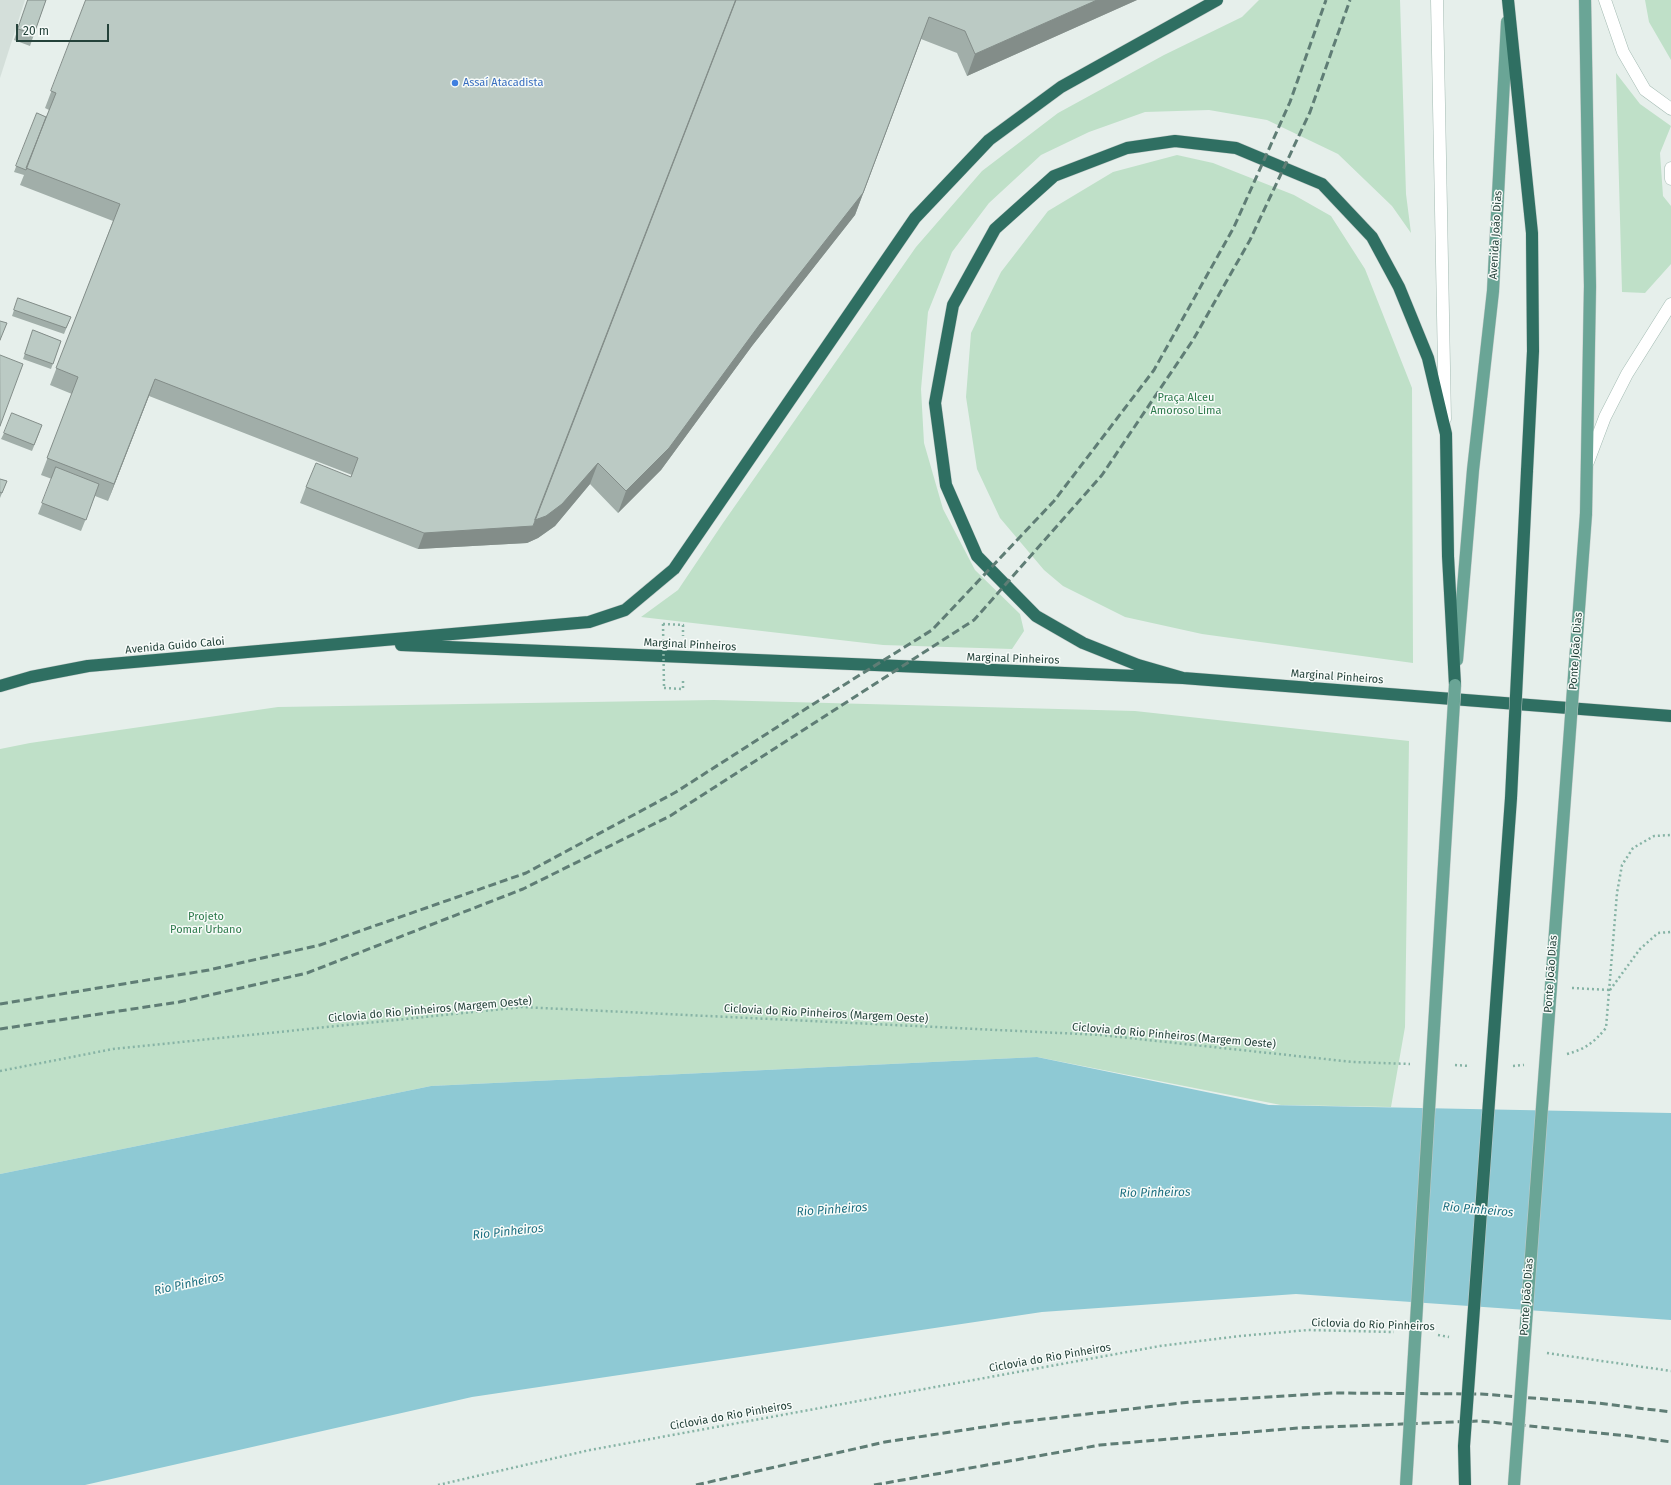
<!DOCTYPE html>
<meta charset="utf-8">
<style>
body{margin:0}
#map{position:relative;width:1671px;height:1485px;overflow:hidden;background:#e6efeb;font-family:"Fira Sans",sans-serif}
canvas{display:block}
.scale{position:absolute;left:16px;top:24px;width:93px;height:18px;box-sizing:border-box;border:2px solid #24423a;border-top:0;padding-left:5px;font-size:12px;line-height:14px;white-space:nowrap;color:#24423a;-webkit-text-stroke:3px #f7fbf9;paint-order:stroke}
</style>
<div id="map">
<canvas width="1671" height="1485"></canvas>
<div class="scale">20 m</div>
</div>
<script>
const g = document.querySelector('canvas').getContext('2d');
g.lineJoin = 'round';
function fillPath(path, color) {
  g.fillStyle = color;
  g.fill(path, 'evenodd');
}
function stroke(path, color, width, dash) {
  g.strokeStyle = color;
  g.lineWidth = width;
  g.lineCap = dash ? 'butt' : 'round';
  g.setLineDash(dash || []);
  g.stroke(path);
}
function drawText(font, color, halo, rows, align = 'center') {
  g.font = font + ' "Fira Sans",sans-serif';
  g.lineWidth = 3;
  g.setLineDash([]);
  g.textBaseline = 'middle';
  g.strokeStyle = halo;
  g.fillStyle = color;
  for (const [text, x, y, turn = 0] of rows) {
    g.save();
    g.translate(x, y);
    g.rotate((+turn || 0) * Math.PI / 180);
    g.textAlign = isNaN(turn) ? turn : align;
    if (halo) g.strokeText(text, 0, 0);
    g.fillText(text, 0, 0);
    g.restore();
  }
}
fillPath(new Path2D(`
 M0,0H25L0,78Z`), '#d4dfda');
fillPath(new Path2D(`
 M1259,0H1400L1406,194L1411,233L1392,206L1338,154L1267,120L1209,110L1145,112L1089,132L1041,155L989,203L952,252L928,312L921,389L924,443L943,509L975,570L1020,614L1024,631L1012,649L883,645L641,617L678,590L723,523L916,247L982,171L1058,113L1164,55L1242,17Z
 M1645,0H1671V60L1649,22Z
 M1616,73L1640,104L1671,126L1660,153L1663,196L1671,206V264L1645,293L1622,292Z
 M1177,155L1213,163L1294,195L1331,216L1365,269L1412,388L1413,663L1202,634L1125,617L1063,586L1044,570L1000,518L977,469L966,397L971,333L1001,272L1048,211L1113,172Z
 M714,700L1135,711L1409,741L1405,1027L1391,1107L1281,1105L1037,1057L431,1086L0,1174V749L30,743L278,707Z`), '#bfe0c8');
fillPath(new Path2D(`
 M1037,1057L1269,1105L1671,1113V1320L1296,1294L1042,1312L472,1397L85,1485H0V1174L431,1086Z`), '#8ec9d4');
const secondary = new Path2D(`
 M1437,0L1445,419
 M1605,0L1623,52L1645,90L1671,109
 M1671,168V179
 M1588,462L1605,417L1627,374L1671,304`);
const primary = new Path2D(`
 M1585,0L1590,286L1586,514
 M1457,660L1473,470L1493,291L1507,22`);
const motorway = new Path2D(`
 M1508,0L1532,233L1533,351L1527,471
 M401,645L1183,678L1671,716
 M1183,678L1138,665L1083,643L1036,616L977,556L946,485L935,403L953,305L995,229L1054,176L1127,148L1175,141L1236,148L1322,184L1372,237L1399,287L1428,358L1446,434L1448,556L1455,685
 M0,686L31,677L88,666L589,622L625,610L674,569L915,218L989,140L1061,87L1217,0`);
stroke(secondary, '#a4bbb3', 13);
stroke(primary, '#c2cac8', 13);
stroke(motorway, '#c2cac8', 13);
stroke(new Path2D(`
 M663,624L683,625V636
 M664,688L683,689V679
 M1572,988L1610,990
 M1610,990L1640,949L1658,933L1671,932
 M1567,1054C1586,1049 1594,1042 1606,1028L1617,893L1622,865L1633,848L1654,836L1671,835
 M1455,1065L1470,1066
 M1513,1066L1524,1065
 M0,1071L113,1049L522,1007L1101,1035L1353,1062L1410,1064
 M1438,1335L1449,1337
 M1547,1353L1671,1371
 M438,1485L590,1450L1160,1346L1240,1336L1308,1330L1394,1332`), '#86b3a5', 2.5, [2, 3]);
stroke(secondary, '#fff', 12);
stroke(primary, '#6aa596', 12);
stroke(motorway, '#2f6f62', 12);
stroke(new Path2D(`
 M0,1004L209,970L320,945L526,873L676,792L807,708L932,630L1054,501L1154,370L1234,227L1290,102L1326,0
 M0,1029L179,1002L307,973L523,889L670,816L974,620L1102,475L1193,340L1250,240L1310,112L1350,0
 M696,1485L885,1442L1010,1423L1190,1402L1334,1393L1481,1394L1597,1403L1671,1412
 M874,1485L1100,1445L1298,1428L1480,1421L1629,1436L1671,1442`), '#5f7d75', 3, [8, 4]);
const primaryBridge = new Path2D(`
 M1406,1485L1455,685
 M1514,1485L1586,514`);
const motorwayBridge = new Path2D(`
 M1465,1485L1464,1446L1511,798L1527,471`);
stroke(primaryBridge, '#c2cac8', 13, []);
stroke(motorwayBridge, '#c2cac8', 13, []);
stroke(new Path2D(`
 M663,624L664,688`), '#86b3a5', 2.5, [2, 3]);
stroke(primaryBridge, '#6aa596', 12);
stroke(motorwayBridge, '#2f6f62', 12);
fillPath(new Path2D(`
 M28,0H46L30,46L14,40Z
 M86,0H1137L967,76L957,53L921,39L855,215L752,346L661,470L618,513L590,484L555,526L538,538L527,543L418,549L300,503L306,487L351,477L352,475L149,396L108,501L95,496L81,531L38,514L52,479L41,475L72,394L50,385L113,221L20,185L24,175L14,172L37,113L46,117L49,110L45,108Z
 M18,298L71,317L64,334L12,316Z
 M33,330L61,341L51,369L23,359Z
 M40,431L32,451L1,439L4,433Z
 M0,479L7,481L0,498Z`), '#a1aea9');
fillPath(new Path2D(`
 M736,0L598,463L590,484L555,526L538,538L527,543L418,549L424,533Z
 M1097,0H1137L967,76L975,54Z
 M921,39L855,215L752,346L661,470L618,513L626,491L760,324Z
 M155,379L149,396L108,501L114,484Z`), '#838d89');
const building = new Path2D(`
 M28,0H46L34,34L18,29Z
 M86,0H736L533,526L424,533L306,487L316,463L351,477L358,458L155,379L114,484L47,458L78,377L56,368L120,204L26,168L56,93L51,91Z
 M736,0H1097L975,54L965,31L929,17L863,193L760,324L669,448L626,491L598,463L562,504L546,516L535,520Z
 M37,113L46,117L26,170L16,166Z
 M18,298L71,317L66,328L14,310Z
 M0,321L7,323L0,340Z
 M33,330L61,341L53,364L25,354Z
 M0,355L23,364L0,426Z
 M12,413L42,425L34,445L4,433Z
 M56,467L99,484L86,520L42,503Z
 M0,479L7,481L2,493L0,492Z`);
fillPath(building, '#bbcac4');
stroke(building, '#838d89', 1);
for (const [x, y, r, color] of [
 [455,83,4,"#3f7fe0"]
]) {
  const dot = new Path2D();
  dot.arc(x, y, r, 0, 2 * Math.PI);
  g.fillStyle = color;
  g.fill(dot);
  stroke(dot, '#f7fbf9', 1.5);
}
drawText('11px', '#366cbe', '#f7fbf9', [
 ["Assaí Atacadista",463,83]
], 'left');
drawText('11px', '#24423a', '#f7fbf9', [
 ["Avenida João Dias",1496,235,-87],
 ["Marginal Pinheiros",690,645,3],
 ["Avenida Guido Caloi",175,646,-5],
 ["Ponte João Dias",1576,651,-86],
 ["Marginal Pinheiros",1013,659,2],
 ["Marginal Pinheiros",1337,677,4],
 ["Ponte João Dias",1551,974,-86],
 ["Ciclovia do Rio Pinheiros (Margem Oeste)",430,1010,-5],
 ["Ciclovia do Rio Pinheiros (Margem Oeste)",826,1014,3],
 ["Ciclovia do Rio Pinheiros (Margem Oeste)",1174,1036,5],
 ["Ponte João Dias",1527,1297,-86],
 ["Ciclovia do Rio Pinheiros",1373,1325,2],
 ["Ciclovia do Rio Pinheiros",1050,1358,-10],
 ["Ciclovia do Rio Pinheiros",731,1416,-10]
]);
drawText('11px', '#2d7a4b', '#f7fbf9', [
 ["Praça Alceu",1186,398],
 ["Amoroso Lima",1186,411],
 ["Projeto",206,917],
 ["Pomar Urbano",206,930]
]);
drawText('italic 12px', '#1c6f80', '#f7fbf9', [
 ["Rio Pinheiros",1155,1193,-1],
 ["Rio Pinheiros",832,1210,-4],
 ["Rio Pinheiros",1478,1210,5],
 ["Rio Pinheiros",508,1232,-6],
 ["Rio Pinheiros",189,1284,-12]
]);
</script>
